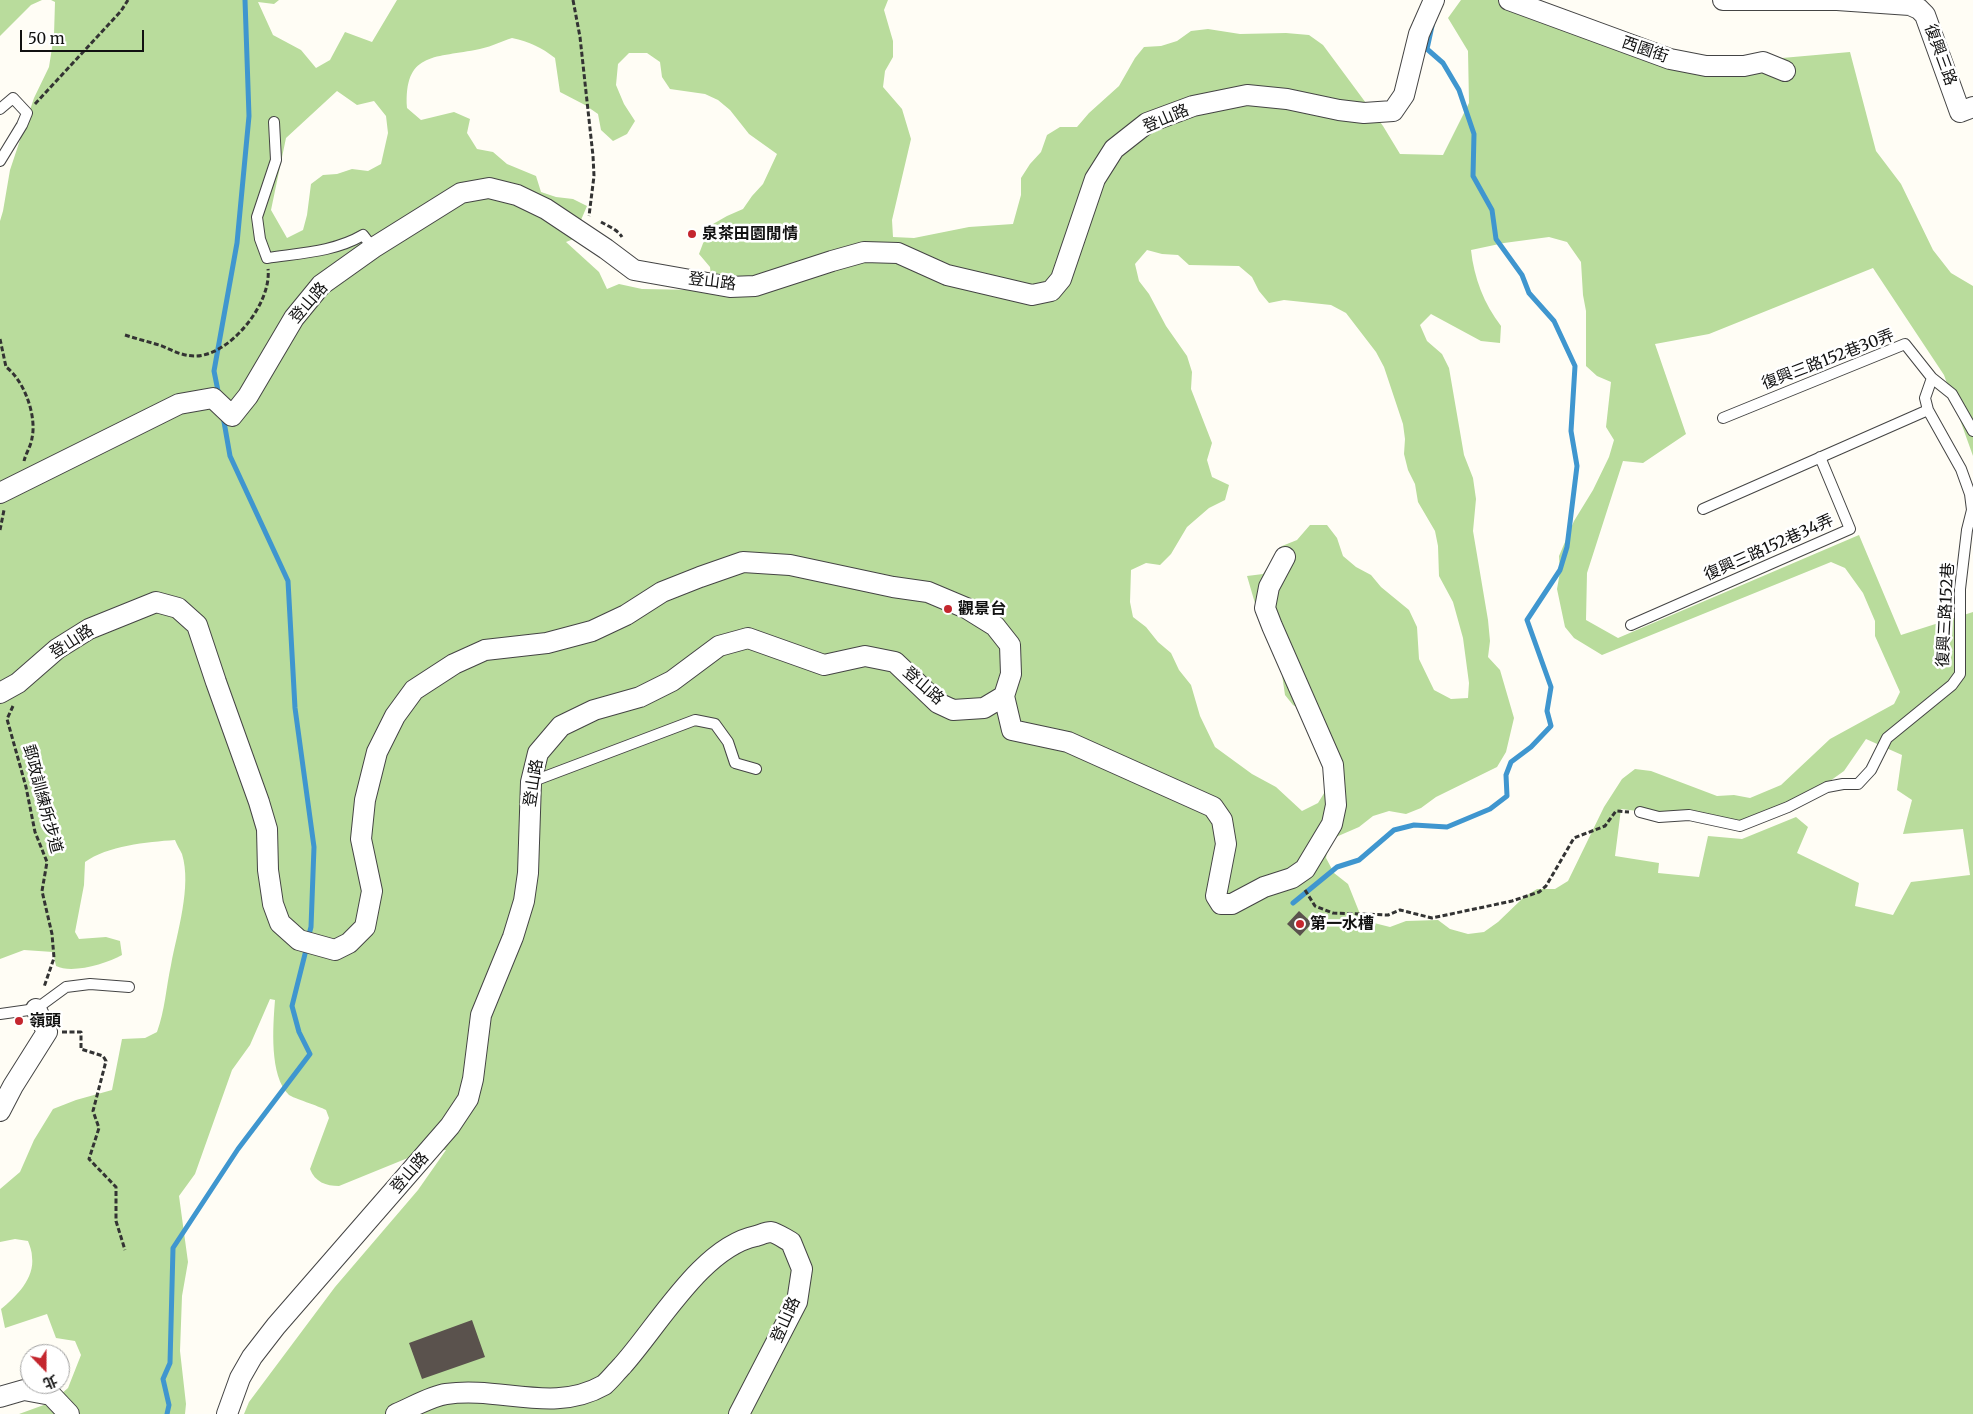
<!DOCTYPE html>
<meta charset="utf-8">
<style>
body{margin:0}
#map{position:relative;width:1973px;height:1414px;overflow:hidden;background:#fffdf5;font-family:Merriweather,"Noto Sans TC",serif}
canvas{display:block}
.north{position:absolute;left:20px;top:1344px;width:50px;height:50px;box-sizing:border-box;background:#fff;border:1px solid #a0a0a0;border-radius:50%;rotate:158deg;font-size:14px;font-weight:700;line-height:20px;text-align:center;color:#111}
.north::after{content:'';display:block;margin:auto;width:18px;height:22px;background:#c4262e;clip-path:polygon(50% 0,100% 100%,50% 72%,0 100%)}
.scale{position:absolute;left:20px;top:30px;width:124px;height:22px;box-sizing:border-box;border:2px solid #111;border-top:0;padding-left:6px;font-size:15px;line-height:18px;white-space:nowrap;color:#111;-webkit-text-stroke:4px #fff;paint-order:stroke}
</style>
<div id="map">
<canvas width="1973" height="1414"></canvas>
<div class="north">北</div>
<div class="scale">50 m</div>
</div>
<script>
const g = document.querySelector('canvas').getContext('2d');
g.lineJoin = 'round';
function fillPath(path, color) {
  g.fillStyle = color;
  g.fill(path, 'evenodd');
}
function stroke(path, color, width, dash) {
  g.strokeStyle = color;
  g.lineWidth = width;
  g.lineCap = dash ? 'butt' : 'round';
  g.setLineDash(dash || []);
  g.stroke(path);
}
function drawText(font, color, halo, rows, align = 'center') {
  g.font = font + ' Merriweather,"Noto Sans TC",serif';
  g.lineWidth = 5;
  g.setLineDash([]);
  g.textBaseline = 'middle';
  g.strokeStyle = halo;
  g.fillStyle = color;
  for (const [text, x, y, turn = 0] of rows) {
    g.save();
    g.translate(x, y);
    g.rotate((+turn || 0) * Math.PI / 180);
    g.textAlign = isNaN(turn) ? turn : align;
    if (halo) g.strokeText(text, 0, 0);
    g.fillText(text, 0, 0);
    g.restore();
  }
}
fillPath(new Path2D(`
 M0,0H42L31,5L0,36Z
 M51,0H279L274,4L258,2L273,35L301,50L316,68L330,60L345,32L372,42L397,0H888L884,10L893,41V57L885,71L883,87L902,109L911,139L892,220L893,237L914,238L969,227L1013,224L1021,195V178L1030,164L1041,152L1047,135L1060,127H1077L1089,113L1119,86L1135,58L1144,47L1161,46L1177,41L1191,31L1208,29L1240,34L1286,33L1309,35L1323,45L1383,126L1400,154L1443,155L1469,103L1468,51L1448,18L1461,0H1536L1714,64L1850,52L1876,151L1901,184L1933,250L1951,273L1973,286V456L1944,375L1873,268L1709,334L1655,344L1686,434L1643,463L1623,461L1587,573L1586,620L1618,638L1859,535L1901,635L1973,612V1414H244L249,1402L335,1287L418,1190L446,1150L425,1151L339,1186C326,1186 315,1182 310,1169L329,1118L326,1110C319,1106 293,1098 289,1095C269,1076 273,1026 275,1000L270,999L250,1045L232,1070L195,1174L179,1196L188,1262L182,1296L180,1351L186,1404L185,1414H19L52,1402L68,1388L81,1355L75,1341L56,1338L47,1314L5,1328L1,1309C16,1297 35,1278 32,1257C32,1252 30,1246 28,1241L15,1239L0,1242V1189L20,1172L34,1140L53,1109L76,1100L112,1090L122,1039L145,1038L157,1032C165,1010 166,988 171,965C177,933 192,886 182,854C180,850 177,845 175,840C147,842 107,846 85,862L84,885L75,932L79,939L106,937L120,941L122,955C106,964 72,974 56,966L53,952L24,950L0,959V221L3,211L10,170L34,98L49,67L54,35L55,2ZM512,38C530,42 541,47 555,58L560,92L585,105L598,114L601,130L613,141L627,134L635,121L624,104L616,85L618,64L629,53H647L660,62L662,77L670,89L705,94L718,100L730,110L749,134L777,154L763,184L752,196L743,209L727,216L713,224L705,238L699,254L710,267L712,284L696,290L642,289L619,284L607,289L599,272L566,242L581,236V220L587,206L573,199L556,197L541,192L536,176L507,164L493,152L477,149L467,133L470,119L454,112L421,120L407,108C404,53 433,58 475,50C488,48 500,42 512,38ZM337,91L357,105L374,101L386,116L388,133L381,164L368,171L352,169L337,174L323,175L311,184L307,215L303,230L287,238L271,210L286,138ZM1549,237L1567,242L1581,262L1583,295L1586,311V366L1597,376L1611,382L1606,427L1614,440L1609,457L1593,490L1574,521L1559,556L1560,572L1557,589L1565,627L1574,638L1602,655L1831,562L1845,568L1863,593L1875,621V636L1900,692L1894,704L1830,739L1781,785L1750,798L1734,795L1717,796L1651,771L1635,769L1622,779L1604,807L1568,881L1555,889H1537L1523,898L1498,922L1484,932L1468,934L1450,929L1438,920L1406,921L1390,927L1374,923L1360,914L1348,884L1334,873L1326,858L1329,840L1359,827L1373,816L1389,811L1406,814L1421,808L1436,797L1497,767L1506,752L1514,718L1500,670L1488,657L1490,641L1488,620L1473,531L1476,499L1473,478L1464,455L1449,368L1442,354L1427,341L1420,325L1431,314L1481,341L1500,343L1501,326C1484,304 1474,278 1471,250L1504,243ZM1147,250L1162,254L1178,255L1189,265L1239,266L1252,277L1259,291L1269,303L1284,300L1331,305L1346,313L1376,352L1384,367L1403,424L1405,439L1404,454L1408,470L1415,484L1418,502L1435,531L1438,546L1439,576L1453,602L1463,638L1469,683L1468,698L1451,699L1434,690L1419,659L1417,627L1409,610L1381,587L1371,575L1356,567L1343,556L1337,538L1327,525H1310L1297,540L1282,546L1263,574L1247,576L1259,617L1280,661L1285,695L1293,705L1307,713L1329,756L1326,790L1318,803L1302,811L1276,787L1252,774L1215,747L1200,716L1191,685L1179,670L1171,653L1158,642L1146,627L1133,617L1130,602L1131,570L1146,563L1160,565L1171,554L1187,527L1209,508L1225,500L1229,485L1212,477L1207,460L1212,443L1191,389L1192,372L1187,356L1166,326L1149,294L1139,281L1135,264ZM1866,739L1902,755L1897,790L1912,800L1903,834L1963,829L1970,875L1911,882L1893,915L1855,906L1859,883L1797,853L1808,827L1796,817L1742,839L1708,836L1699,877L1658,873L1659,863L1615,856L1621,809L1739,823L1806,798L1844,771Z`), '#b9dc9c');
stroke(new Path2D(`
 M219,396L214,371L237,243L249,116L245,0
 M223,416L230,456L288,581L295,708L314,847L311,927L308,938
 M1293,903L1337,867L1359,860L1394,830L1414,825L1447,827L1490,809L1507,796L1506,775L1511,762L1531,747L1551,726L1547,711L1551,687L1527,620L1560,570L1567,547L1577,466L1571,431L1575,366L1554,321L1529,293L1522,275L1496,239L1492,210L1473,176L1474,134L1459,90L1443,63L1427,49L1432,26
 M167,1414L169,1405L163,1379L170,1363L173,1248L238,1149L310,1054L299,1032L292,1006L307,946`), '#3f96cf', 5);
fillPath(new Path2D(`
 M1299,911L1312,923L1300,936L1287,924Z
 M472,1320L485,1357L422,1379L409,1343Z`), '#5a524d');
const lane = new Path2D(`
 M0,109L13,98L27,113L22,125L0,161
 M274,122L276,160L257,217L260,239L267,258C300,253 334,252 363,235L373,248
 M1723,418L1905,344L1932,378
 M1703,509L1928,410
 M1631,625L1850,529L1820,457
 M531,782L695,720L715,724L728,742L735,763L756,769
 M1640,812L1659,817L1689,815L1740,826L1788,807L1827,787L1843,784H1858L1871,770L1887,738L1952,685L1960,674V589L1967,530L1972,510L1970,494L1961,469L1928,410L1925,398L1932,378L1952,394L1973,431
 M0,1014L36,1009L66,987L90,984L129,987`);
const street = new Path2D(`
 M1509,0L1670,59L1706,66H1744L1763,62L1785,71
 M1723,0H1837L1910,5L1919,9L1925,15L1960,112L1973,107
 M0,493L179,404L213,398L232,416L248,396L294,318L321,285L373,248L461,193L489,188L517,195L546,209L606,249L634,270L730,287L755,286L832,261L864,252L898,253L947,275L1032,295L1051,291L1061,279L1095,179L1114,149L1147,123L1193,106L1247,95L1287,99L1339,110L1364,113L1393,111L1404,95L1419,34L1434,0
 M0,693L18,683L57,649L89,629L156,602L178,608L197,625L216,682L259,802L267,829L268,870L273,904L280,923L299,940L335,950L349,943L365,927L372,891L361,839L365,800L377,752L395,716L414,690L454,664L485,650L547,643L592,631L626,615L662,592L700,577L743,562L790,565L893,587L928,592L966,608L995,626L1010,645L1011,674L1004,696L984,708L953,710L938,703L895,662L865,656L824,665L748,638L719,646L672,681L640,697L594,710L561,726L538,753L531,782L528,873L524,901L513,937L481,1015L473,1079L468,1099L450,1126L276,1326L252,1357L240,1378L227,1414
 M1004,696L1012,730L1068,742L1213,807L1222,820L1226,844L1216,896L1221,904H1232L1264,887L1292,878L1305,869L1332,824L1336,805L1333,765L1272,626L1265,608L1269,587L1285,557
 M0,1111L13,1086L47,1032L36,1009
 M0,1397L24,1390L51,1395L69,1414
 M396,1414C411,1408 431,1396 446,1394C501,1386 553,1414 604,1385C610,1380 616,1372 622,1366C658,1326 702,1247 756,1236C760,1235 766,1232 771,1232C777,1233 785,1239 791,1242L802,1269L797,1302L739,1414`);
stroke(lane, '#444', 12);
stroke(street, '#444', 22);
stroke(new Path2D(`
 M573,0L580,37L593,156L594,176L589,216
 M35,104L121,11L128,0
 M601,222C608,226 618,230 622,237
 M125,335C137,339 150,342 162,346C173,351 183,356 195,356C230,356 272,303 268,269
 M0,339L6,367C24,380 37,416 32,438C31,446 26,453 24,461
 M0,530L4,510
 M13,706L7,719L26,787L35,832L47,862L42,891L52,934L54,958L44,987
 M1305,890L1315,906L1333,913L1388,915L1400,910L1432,918L1512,901L1539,892L1546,886L1574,838L1605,826L1616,811L1629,812
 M62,1032H81V1049L103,1056L106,1061L93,1111L99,1128L89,1159L116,1187V1221L125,1250`), '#333', 3, [5, 2.5]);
stroke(lane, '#fff', 10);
stroke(street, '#fff', 20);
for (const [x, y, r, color] of [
 [692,234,5,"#c4262e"],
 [948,609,5,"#c4262e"],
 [1300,924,5,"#c4262e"],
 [19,1021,5,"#c4262e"]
]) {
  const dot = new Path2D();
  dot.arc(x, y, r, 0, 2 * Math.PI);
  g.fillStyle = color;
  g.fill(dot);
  stroke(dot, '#fff', 2);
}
drawText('16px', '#111', '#fff', [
 ["西園街",1645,50,19],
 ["復興三路",1940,55,70],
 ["登山路",1166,119,-23],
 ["登山路",712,282,7],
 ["登山路",309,303,-49],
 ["復興三路152巷30弄",1828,360,-21],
 ["復興三路152巷34弄",1769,548,-24],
 ["復興三路152巷",1946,615,-87],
 ["登山路",72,642,-33],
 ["登山路",923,686,41],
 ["登山路",534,783,-81],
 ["郵政訓練所步道",42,799,75],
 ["登山路",410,1173,-49],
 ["登山路",786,1320,-66]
]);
drawText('bold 16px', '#111', '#fff', [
 ["泉茶田園閒情",702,234],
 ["觀景台",958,609],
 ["第一水槽",1310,924],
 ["嶺頭",29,1021]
], 'left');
</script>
